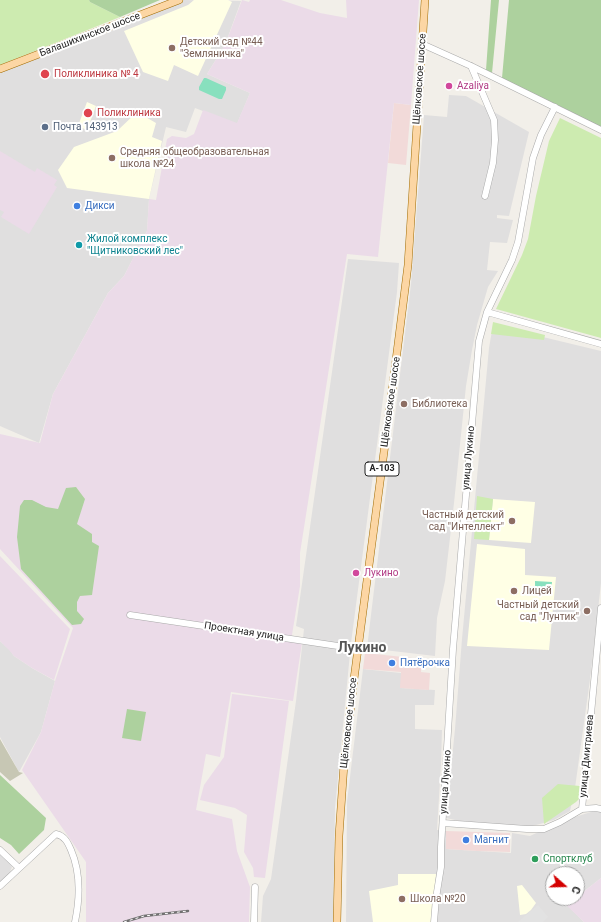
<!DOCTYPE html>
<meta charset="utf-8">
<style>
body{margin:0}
#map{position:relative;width:601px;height:922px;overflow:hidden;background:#f2efe9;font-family:Roboto,sans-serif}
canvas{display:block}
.north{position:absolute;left:545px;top:866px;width:40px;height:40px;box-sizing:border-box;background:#fff;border:1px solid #a7a7a7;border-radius:50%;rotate:110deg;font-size:11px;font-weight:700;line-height:16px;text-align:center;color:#222}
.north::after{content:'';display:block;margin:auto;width:14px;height:18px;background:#d40000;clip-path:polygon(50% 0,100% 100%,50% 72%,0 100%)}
</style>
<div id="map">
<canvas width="601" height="922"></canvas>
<div class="north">С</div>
</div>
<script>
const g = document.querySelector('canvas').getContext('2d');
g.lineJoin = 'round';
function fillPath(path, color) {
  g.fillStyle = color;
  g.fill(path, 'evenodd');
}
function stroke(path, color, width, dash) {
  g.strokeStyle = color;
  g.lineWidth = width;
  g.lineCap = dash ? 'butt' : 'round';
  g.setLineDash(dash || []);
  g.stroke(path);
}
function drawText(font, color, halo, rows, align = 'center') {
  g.font = font + ' Roboto,sans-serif';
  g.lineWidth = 4;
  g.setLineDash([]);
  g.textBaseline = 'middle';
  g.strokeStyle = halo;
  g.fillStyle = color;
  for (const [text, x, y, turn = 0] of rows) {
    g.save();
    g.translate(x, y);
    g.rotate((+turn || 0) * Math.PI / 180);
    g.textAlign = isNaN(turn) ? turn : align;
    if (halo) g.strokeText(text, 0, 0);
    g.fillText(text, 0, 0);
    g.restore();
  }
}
fillPath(new Path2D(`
 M184,0L241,1L225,45L207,74L250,93L237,124L195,108L186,132L166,127L149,199L147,231L124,276L108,293L53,394L39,443L0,426V72L103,35L123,24Z
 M449,95L466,96L529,132L509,216L497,215V218L513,220L507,243L490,242L487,270L498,271L488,287L477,325L472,350L466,386L454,503L445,581L437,618L435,656L367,648L411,284L424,115L447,117Z
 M348,259L399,263L397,292L351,643L335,808L333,922H261L263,896L271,879L296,701L304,629L296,626Z
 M493,325L601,351V583L591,672L575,788L570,811L554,820L529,827L460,821L446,818L455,729L462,639L489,348Z
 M0,641L10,650L14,656L32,668L55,681L41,732L19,772L0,737Z
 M363,669L401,673V688L435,690L434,705H415V729L442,730L441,764L437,830L446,831V849L511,853L512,833L530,836L562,821L594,811H601V878L577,897V874H553V898H575L567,905L584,922H346L347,802Z
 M0,852L11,865L12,867L10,872L0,882Z`), '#e0dfdf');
fillPath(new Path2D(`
 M394,103L411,105L406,165L388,163Z
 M365,653L422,659L421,672L430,673L429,690L400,688L401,672L363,669Z
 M446,831L510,833V852L477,851L446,849Z`), '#f2dad9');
fillPath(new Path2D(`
 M242,0L249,2L250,0H281L320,13L347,18L346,0H419L411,105L394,103L378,257L347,254L300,553V586L291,641L302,643L293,701L231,692L220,757L206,754L196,810L232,819L237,851L250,887L249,922H86V862L22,770L41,732L55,681L73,628L0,549V434L40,443L53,394L108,293L124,276L147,231L149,199L156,200L167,139L172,136L186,138L194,134L203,110L237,123L250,93L207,74L225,45Z
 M0,151L35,172L37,168L57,180L54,185L57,187L29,234L1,217L4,212L0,210Z
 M0,556L70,629L54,680L32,668L14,656L9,650L0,641Z
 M232,694L289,701L265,878L254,877L253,868L244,852L247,815L235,808L200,800L204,785L224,757Z
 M601,878V922H584L566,905L575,898H577V897Z`), '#ebdbe8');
fillPath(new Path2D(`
 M194,0H228L232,2L198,76L174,65L168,81L143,72L124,31L188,5Z
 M87,102L96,106L87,130L78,126Z
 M137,112L156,123L152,137L162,141L149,199L67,188L58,170L74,147L117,131Z
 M493,499L535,502L531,543L489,540Z
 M477,544L525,549V575L556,577L549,650L467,646Z
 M398,874H436L432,922H373L369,891L398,885Z
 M522,885L536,903L531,910L526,914L520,915L517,886Z`), '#ffffe5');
fillPath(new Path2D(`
 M0,739L19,772L23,773L10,781L0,772Z`), '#c7c7b4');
fillPath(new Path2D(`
 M0,0H89L90,2L120,17L0,65Z
 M560,118L601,138V338L496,309L522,255L528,239L536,196L549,141Z
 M493,322L545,335L544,340L491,334Z
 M477,496L493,499L489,540L474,539Z
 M558,784L580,786V798L576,802L544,824L542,798Z`), '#cdebb0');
fillPath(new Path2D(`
 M89,0H160L120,17L90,2Z
 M491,0H499L492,73L486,70Z
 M509,0H601V130L502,78Z
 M76,487L85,499L77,524L92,534V542L99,546L92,595L80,596L77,602V611L84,619L81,624L72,625L21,569L17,537L20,506L24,500H32L46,507L58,509L66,488Z
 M127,709L146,712L141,741L122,738Z
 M0,775L46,818L44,830L19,854L11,845L0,838Z`), '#add19e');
fillPath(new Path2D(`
 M204,78H206L226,87V90L222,99H219L199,90V87Z
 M535,581L552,582L551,592L535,591Z`), '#88e0be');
fillPath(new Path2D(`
 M538,905L548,917L543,922H518Z`), '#e2e2e2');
const minor = new Path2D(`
 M422,44L471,66L601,130
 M471,66L494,120L495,140L493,163L485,196
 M487,312L601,344
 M130,615L358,649
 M582,809L601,608
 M443,823L527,829H544L560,822L582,809L596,808L601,809
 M0,850L19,868
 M0,886L56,834C65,836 68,843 71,850C81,873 80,898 75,922
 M254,922L255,887
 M434,922L436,898L441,867V847L453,649L479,341L487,312L512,260L518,242L533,158L541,135L555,107`);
const major = new Path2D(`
 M0,69L179,0
 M337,922L339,836L344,764L354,679L394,376L408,265L425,0`);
stroke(minor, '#a9a9a9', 7);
stroke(major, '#a06b00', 8);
stroke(minor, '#fff', 6);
stroke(major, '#fcd6a4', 7);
const rail = new Path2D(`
 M124,922L144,916L188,911`);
stroke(rail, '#707070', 2.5);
stroke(rail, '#fff', 1, [3]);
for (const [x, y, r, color] of [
 [172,48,4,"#8d6e63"],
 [45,74,5,"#e0444e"],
 [449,86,4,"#d1479c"],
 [88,113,5,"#e0444e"],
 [45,127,4,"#5c6f8a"],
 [112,158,4,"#8d6e63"],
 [77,206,4,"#3f7fe0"],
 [79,245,4,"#0f9aa8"],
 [404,404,4,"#8d6e63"],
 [512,521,4,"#8d6e63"],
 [356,573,4,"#d1479c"],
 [514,591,4,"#8d6e63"],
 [587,611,4,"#8d6e63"],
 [392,663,4,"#3f7fe0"],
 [466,840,4,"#3f7fe0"],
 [535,859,4,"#2e9e5b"],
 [402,899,4,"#8d6e63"]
]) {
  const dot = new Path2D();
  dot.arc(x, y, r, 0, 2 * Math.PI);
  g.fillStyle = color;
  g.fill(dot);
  stroke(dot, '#fff', 1.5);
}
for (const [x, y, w] of [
 [382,469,34]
]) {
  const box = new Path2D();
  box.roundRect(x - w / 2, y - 7, w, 14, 3);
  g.fillStyle = '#fff';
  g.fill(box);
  stroke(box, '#222', 1);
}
drawText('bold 9px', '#222', null, [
 ["А-103",382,469]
]);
drawText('10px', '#222', '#fff', [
 ["Балашихинское шоссе",90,35,-21],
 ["Щёлковское шоссе",420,79,-86],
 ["Щёлковское шоссе",391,402,-82],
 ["улица Лукино",469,458,-85],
 ["Проектная улица",244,632,9],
 ["Щёлковское шоссе",349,723,-84],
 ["улица Дмитриева",587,756,-85],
 ["улица Лукино",446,782,-86]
]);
drawText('10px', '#785e54', '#fff', [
 ["Детский сад №44",180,42],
 ["\"Земляничка\"",180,54],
 ["Средняя общеобразовательная",120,152],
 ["школа №24",120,164],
 ["Библиотека",412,404],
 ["Частный детский",504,515,"right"],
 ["сад \"Интеллект\"",504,527,"right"],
 ["Лицей",522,591],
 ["Частный детский",579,605,"right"],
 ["сад \"Лунтик\"",579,617,"right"],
 ["Школа №20",410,899]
], 'left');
drawText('10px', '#be3a42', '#fff', [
 ["Поликлиника № 4",54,74],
 ["Поликлиника",97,113]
], 'left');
drawText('10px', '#b23c85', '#fff', [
 ["Azaliya",457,86],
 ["Лукино",364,573]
], 'left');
drawText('10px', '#4e5e75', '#fff', [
 ["Почта 143913",53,127]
], 'left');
drawText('10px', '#366cbe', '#fff', [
 ["Дикси",85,206],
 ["Пятёрочка",400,663],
 ["Магнит",474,840]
], 'left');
drawText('10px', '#0d838f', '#fff', [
 ["Жилой комплекс",87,239],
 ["\"Щитниковский лес\"",87,251]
], 'left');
drawText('10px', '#27864d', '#fff', [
 ["Спортклуб",543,859]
], 'left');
drawText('bold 14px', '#555', '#fff', [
 ["Лукино",362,648]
]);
</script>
